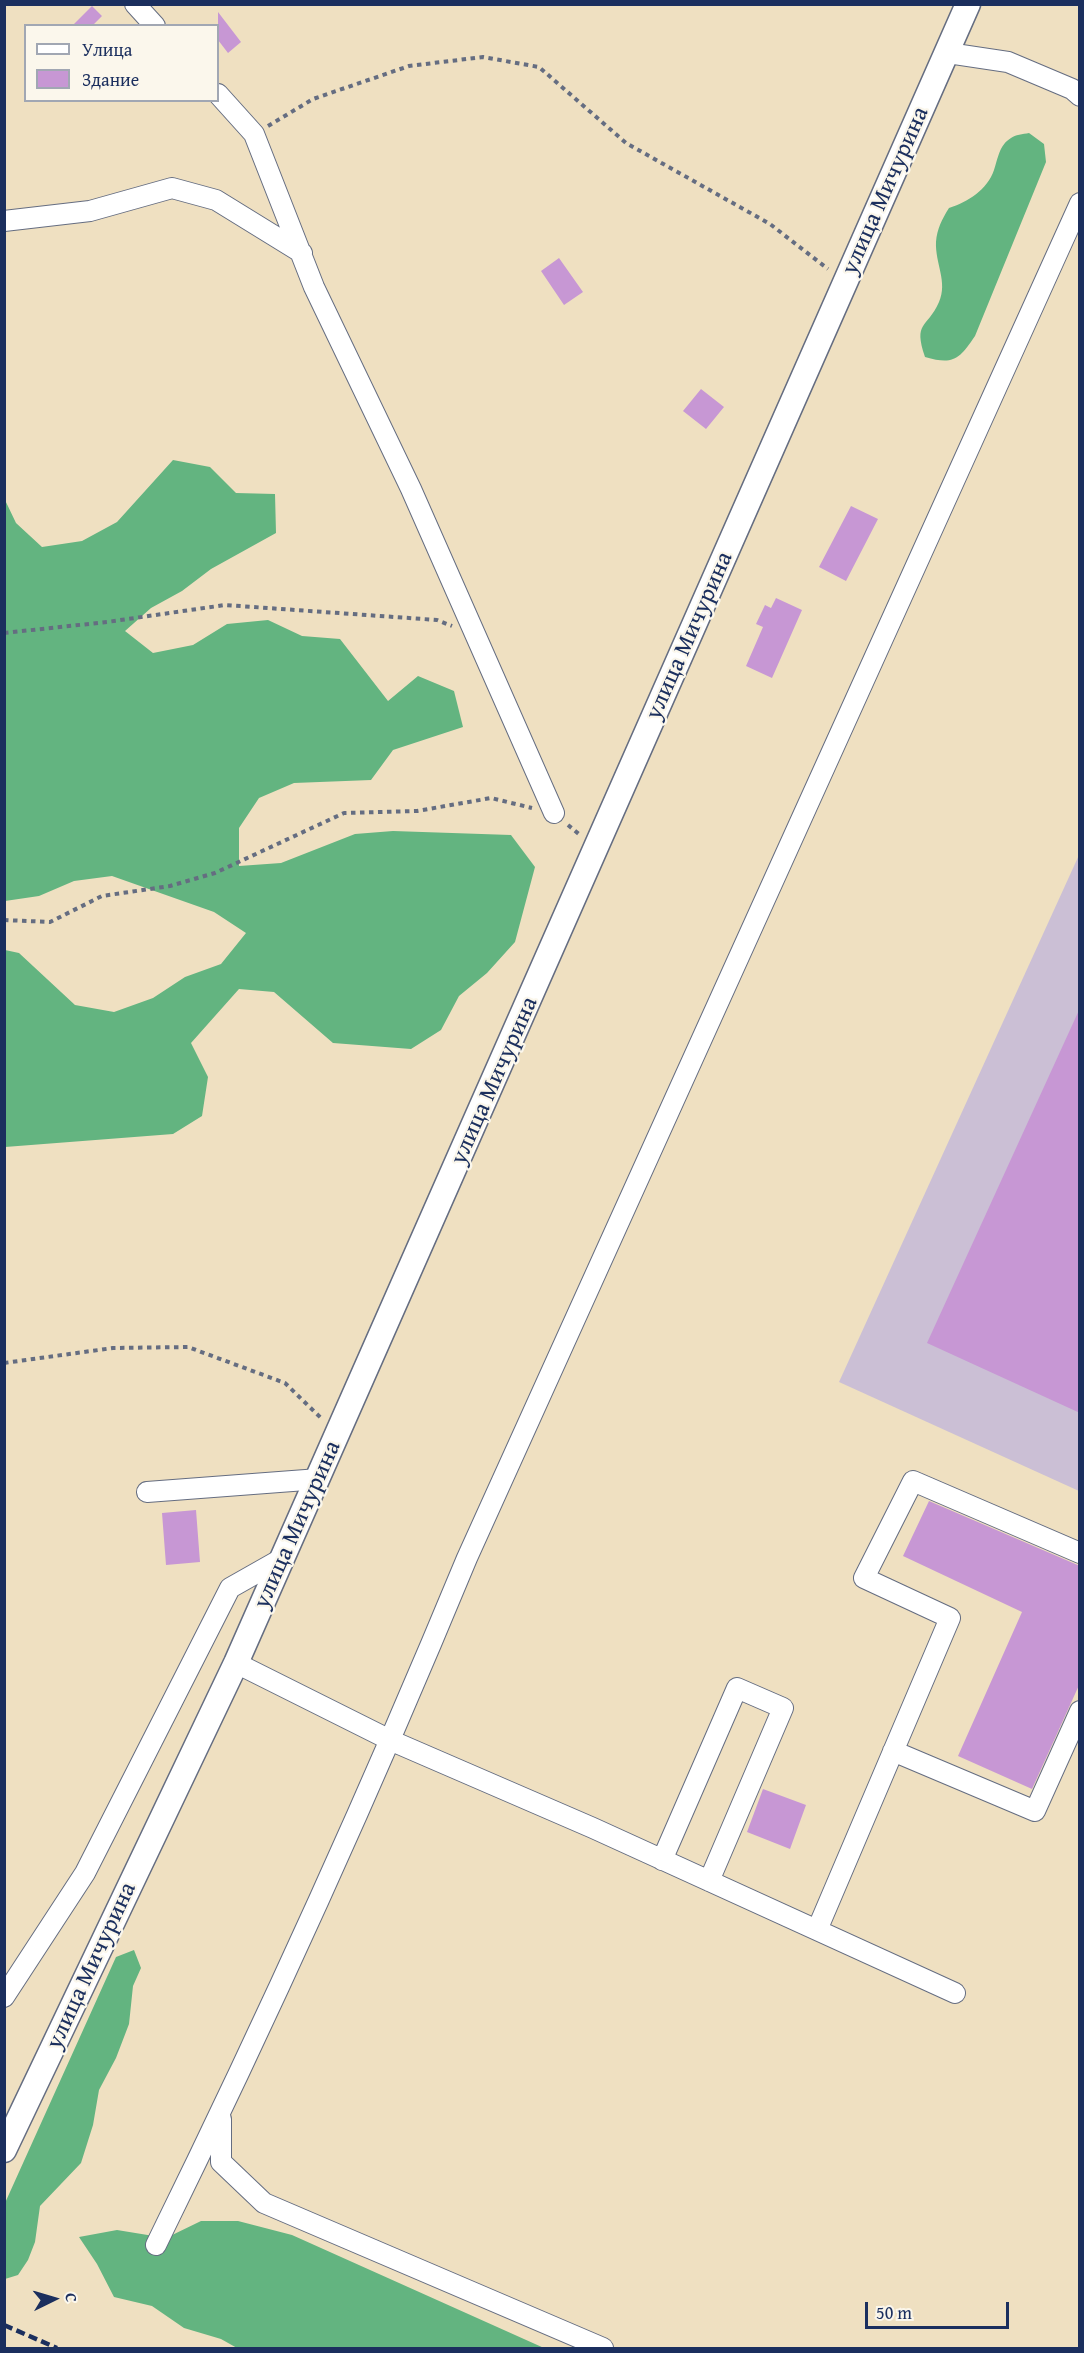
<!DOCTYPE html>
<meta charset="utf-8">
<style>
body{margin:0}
#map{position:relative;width:1084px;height:2353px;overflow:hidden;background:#efe0c1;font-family:"Gentium Book Plus",serif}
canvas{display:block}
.frame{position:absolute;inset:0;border:6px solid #1b2f5e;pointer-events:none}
.legend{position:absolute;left:24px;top:24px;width:195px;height:78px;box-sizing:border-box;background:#fbf7ec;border:2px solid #a1a7b3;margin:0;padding:8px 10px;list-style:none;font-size:18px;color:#1b2f5e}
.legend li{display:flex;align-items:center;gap:12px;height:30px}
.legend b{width:30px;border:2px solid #a1a7b3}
.north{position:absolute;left:24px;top:2269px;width:60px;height:60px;-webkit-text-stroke:4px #fbf7ec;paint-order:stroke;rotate:85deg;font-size:16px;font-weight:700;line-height:24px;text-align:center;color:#1b2f5e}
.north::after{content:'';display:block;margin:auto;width:21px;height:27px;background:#1b2f5e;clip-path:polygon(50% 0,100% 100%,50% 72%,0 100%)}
.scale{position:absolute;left:865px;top:2302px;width:144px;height:27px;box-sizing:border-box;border:3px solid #1b2f5e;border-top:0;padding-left:8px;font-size:18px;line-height:21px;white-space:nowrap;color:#1b2f5e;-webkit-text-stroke:4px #fbf7ec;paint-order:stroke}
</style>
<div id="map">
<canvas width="1084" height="2353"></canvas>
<div class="frame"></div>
<ul class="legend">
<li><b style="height:8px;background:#fff"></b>Улица</li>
<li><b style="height:16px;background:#c797d4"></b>Здание</li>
</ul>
<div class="north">С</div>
<div class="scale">50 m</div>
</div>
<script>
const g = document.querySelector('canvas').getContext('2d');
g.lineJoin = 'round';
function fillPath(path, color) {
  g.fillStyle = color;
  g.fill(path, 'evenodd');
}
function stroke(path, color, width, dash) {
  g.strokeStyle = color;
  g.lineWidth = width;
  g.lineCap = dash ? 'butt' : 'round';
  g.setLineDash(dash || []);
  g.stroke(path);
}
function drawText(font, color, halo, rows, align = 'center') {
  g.font = font + ' "Gentium Book Plus",serif';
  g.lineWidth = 4.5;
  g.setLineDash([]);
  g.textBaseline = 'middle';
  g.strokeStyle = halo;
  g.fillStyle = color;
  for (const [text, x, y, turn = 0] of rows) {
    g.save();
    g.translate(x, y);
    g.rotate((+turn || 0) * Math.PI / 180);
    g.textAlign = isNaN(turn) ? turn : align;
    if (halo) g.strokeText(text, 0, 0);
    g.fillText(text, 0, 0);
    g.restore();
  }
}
fillPath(new Path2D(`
 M1079,855V1491L839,1382Z`), '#cbbfd5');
fillPath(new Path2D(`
 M1029,133L1044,144L1046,162L975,336C959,360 953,365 925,357C913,321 927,329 939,302C948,282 935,263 936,242C937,229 942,219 949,208C968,202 987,190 994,170C998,159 999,145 1011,138C1015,135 1023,134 1029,133Z
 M173,460L210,467L236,493L275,494L276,533L211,569L182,591L151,608L125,631L153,653L193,645L227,624L268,620L302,636L340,639L388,701L418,676L454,691L463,727L393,750L371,780L294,783L259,798L239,828V866L281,863L355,834L393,831L511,835L535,867L515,942L487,973L459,996L441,1030L411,1049L333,1043L274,992L239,989L191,1043L208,1077L202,1116L173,1134L5,1147V950L19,953L75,1005L114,1012L153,998L185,977L221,964L246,933L214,912L112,876L74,881L39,896L5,901V500L16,523L42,547L82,541L117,522Z
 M134,1950L141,1968L133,1986L129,2024L116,2058L99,2090L93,2125L81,2163L40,2206L35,2242L28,2260L18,2275L5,2279V2203L116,1957Z
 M201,2221H238L292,2235L544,2348H237L221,2339L184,2328L152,2306L114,2297L97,2264L79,2237L117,2230L166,2238Z`), '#63b480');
fillPath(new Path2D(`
 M92,6L102,16L92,26H72Z
 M218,12L241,42L228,53L218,40Z
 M559,258L583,292L564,305L541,271Z
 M701,389L724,407L706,429L683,411Z
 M851,506L878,519L846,581L819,567Z
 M776,598L802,610L772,678L746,666L763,627L756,624L765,605L771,608Z
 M1080,1008V1413L927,1343Z
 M929,1501L1080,1566V1683L1032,1789L958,1756L1022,1612L903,1556Z
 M196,1510L200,1562L166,1565L162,1513Z
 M763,1789L806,1805L790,1849L747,1832Z`), '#c797d4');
const minor = new Path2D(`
 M135,4L155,26
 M948,53L1008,62L1072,89L1080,96
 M218,94L254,134L314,287L411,489L554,813
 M4,221L90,211L172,188L216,200L302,253
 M147,1492L319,1479
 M236,1663L392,1741L593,1828L955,1993
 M893,1751L1035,1811L1080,1711
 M662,1860L737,1688L783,1708L709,1881
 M817,1930L950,1618L864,1578L913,1481L1080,1553
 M4,1997L85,1873L230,1588L283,1558
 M221,2119V2162L264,2203L603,2348
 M156,2245C267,2019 371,1790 467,1558L1080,203`);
const major = new Path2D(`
 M4,2150L236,1663L968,4`);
stroke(minor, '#656d81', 22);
stroke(major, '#656d81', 27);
stroke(new Path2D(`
 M268,126L313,99L409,66L483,57L539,67L626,143L770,224L828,269
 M4,633L107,622L225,605L437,620L452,626
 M568,825L580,835
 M4,920L50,922L102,896L170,886L215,873L344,813L417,811L491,798L532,808
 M4,1363L113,1348L188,1347L285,1383L323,1420`), '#656d81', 4, [4.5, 4.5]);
stroke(minor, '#fff', 20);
stroke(major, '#fff', 24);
stroke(new Path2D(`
 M4,2325L57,2348`), '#1b2f5e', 4.5, [9, 4.5]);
drawText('24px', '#1b2f5e', '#fbf7ec', [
 ["улица Мичурина",886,191,-66],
 ["улица Мичурина",690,636,-66],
 ["улица Мичурина",495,1081,-66],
 ["улица Мичурина",298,1525,-66],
 ["улица Мичурина",92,1966,-65]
]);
</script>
